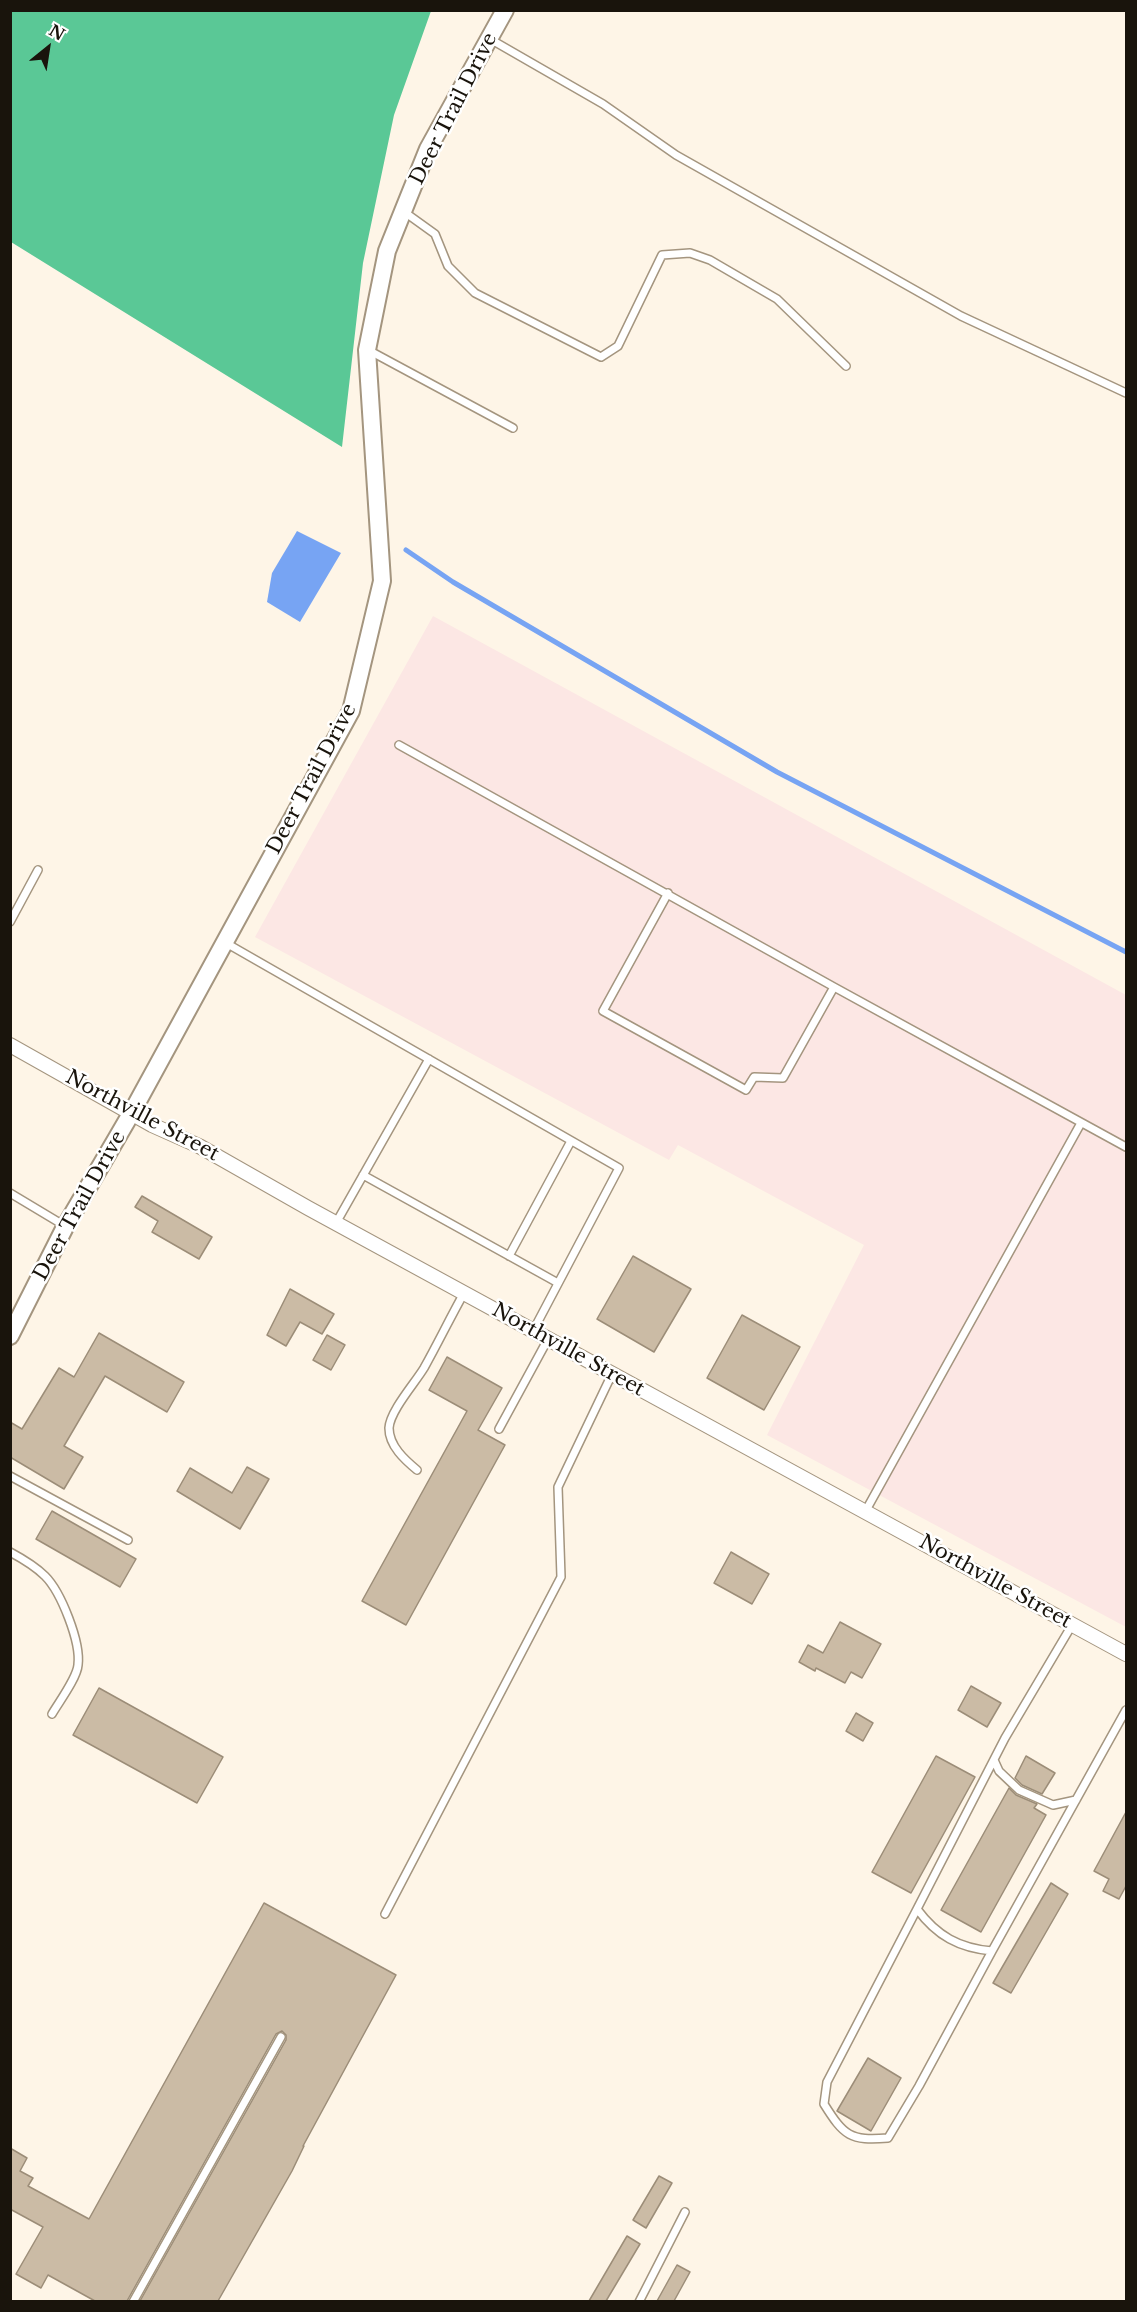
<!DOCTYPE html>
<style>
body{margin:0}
#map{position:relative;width:1137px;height:2312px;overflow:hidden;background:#fef5e7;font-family:"Libre Baskerville",serif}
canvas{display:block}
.frame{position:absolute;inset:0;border:12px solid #19140c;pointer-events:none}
.north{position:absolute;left:18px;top:18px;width:60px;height:60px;-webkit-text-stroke:4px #fff;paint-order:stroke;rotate:30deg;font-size:16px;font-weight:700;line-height:24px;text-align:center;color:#19140c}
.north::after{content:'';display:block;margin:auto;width:21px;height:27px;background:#19140c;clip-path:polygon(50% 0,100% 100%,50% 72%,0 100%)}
</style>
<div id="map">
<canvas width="1137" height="2312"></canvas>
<div class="frame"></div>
<div class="north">N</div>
</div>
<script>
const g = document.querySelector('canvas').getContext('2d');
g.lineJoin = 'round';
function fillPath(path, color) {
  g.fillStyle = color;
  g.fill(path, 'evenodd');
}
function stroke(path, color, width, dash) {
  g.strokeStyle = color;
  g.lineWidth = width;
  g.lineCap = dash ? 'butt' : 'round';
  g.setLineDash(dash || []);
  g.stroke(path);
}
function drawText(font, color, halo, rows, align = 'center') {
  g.font = font + ' "Libre Baskerville",serif';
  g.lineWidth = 5;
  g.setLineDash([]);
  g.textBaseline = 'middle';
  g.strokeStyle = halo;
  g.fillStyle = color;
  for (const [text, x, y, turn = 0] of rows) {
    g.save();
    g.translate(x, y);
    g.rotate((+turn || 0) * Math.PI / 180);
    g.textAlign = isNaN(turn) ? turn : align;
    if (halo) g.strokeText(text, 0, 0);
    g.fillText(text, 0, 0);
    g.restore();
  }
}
fillPath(new Path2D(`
 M433,616L1126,995V1627L767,1435L864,1245L678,1145L669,1160L255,937Z`), '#fce7e4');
fillPath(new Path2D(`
 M10,11H431L394,115L363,263L342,447L11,242Z`), '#5ac896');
fillPath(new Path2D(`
 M297,531L341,553L300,622L267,602L272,573Z`), '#77a4f3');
stroke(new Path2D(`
 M406,550L453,582L777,772L1126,952`), '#77a4f3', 5);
const building = new Path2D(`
 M142,1196L212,1237L199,1259L152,1232L158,1221L135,1207Z
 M633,1256L691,1289L654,1352L597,1319Z
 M290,1289L334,1314L322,1334L300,1322L286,1346L267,1335Z
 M742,1315L800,1347L764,1410L707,1378Z
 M99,1333L184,1382L167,1412L105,1376L64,1446L83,1457L64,1489L10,1457V1422L22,1429L59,1368L74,1377Z
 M327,1335L345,1345L331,1370L313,1360Z
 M447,1357L502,1388L478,1430L505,1445L406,1625L362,1601L467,1411L429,1390Z
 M247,1467L269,1479L240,1529L177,1491L190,1468L232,1493Z
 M52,1511L136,1559L120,1587L36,1539Z
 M731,1552L769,1574L752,1604L714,1583Z
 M840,1622L881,1644L862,1678L851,1672L845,1683L816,1668L815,1671L799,1662L808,1645L823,1653Z
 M971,1686L1001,1703L987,1727L958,1710Z
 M99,1688L223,1757L197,1803L73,1735Z
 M856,1713L873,1723L863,1741L846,1731Z
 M936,1756L975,1777L911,1893L872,1872Z
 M1026,1756L1055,1773L1042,1794L1022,1785L1015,1778Z
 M1009,1788L1016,1795L1037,1804L1034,1808L1046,1815L981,1932L941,1910Z
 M1126,1812V1886L1119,1899L1103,1891L1109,1879L1094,1871Z
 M1051,1883L1068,1894L1011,1993L993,1983Z
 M264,1903L396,1975L303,2146H304L292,2171L218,2301H140L286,2040V2035L282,2031L276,2034L127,2301H95L48,2275L41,2288L16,2274L43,2227L10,2209V2148L27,2158L20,2171L33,2178L28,2186L89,2219Z
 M868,2058L901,2078L871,2131L837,2111Z
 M659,2176L672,2183L646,2228L633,2220Z
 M627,2236L640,2244L606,2301H589Z
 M677,2265L690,2272L674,2301H657Z`);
fillPath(building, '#cbbba5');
stroke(building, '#9c8d78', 1.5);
const service = new Path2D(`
 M490,39L603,104L676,155L961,316L1126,393
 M403,211L435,234L448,266L475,293L601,357L618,346L662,255L690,253L710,260L777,299L846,366
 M370,351L513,428
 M399,745L834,987L1126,1147
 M668,893L603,1011L746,1090L754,1077L783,1078L834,987
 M10,922L38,870
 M226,943L619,1168L533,1331
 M363,1175L558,1283
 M10,1193L65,1226
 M336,1223L429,1059
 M509,1256L571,1141
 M499,1429L548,1339
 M417,1470C405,1460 389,1446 389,1428C390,1411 415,1383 424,1368C438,1343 450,1318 464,1293
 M10,1476L128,1540
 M865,1512L1081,1123
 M10,1552C23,1559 35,1566 45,1576C61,1592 81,1642 78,1665C77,1678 59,1702 52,1714
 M1072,1625L1005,1738L917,1909C937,1936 959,1948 992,1951L1126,1710
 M994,1760L999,1771L1019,1790L1053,1805L1076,1800
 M917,1909L827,2082L824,2104C844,2136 850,2141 888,2138L919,2086L992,1951
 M385,1914L561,1577L558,1487L612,1374
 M133,2302L281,2037
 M639,2302L685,2212`);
const minor = new Path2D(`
 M10,1045L152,1125L199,1146L308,1208L1126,1654`);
const tertiary = new Path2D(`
 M10,1336L65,1227L132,1112L351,711L382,581L367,350L387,251L428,149L505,10`);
stroke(service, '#a4957f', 10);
stroke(minor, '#a4957f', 16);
stroke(tertiary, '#a4957f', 20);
stroke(service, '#fff', 7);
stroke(minor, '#fff', 14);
stroke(tertiary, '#fff', 16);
drawText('20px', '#19140c', '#fff', [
 ["Deer Trail Drive",454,109,-63],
 ["Deer Trail Drive",312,779,-62],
 ["Northville Street",142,1116,28],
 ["Deer Trail Drive",80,1206,-61],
 ["Northville Street",568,1350,29],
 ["Northville Street",995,1582,29]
]);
</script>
